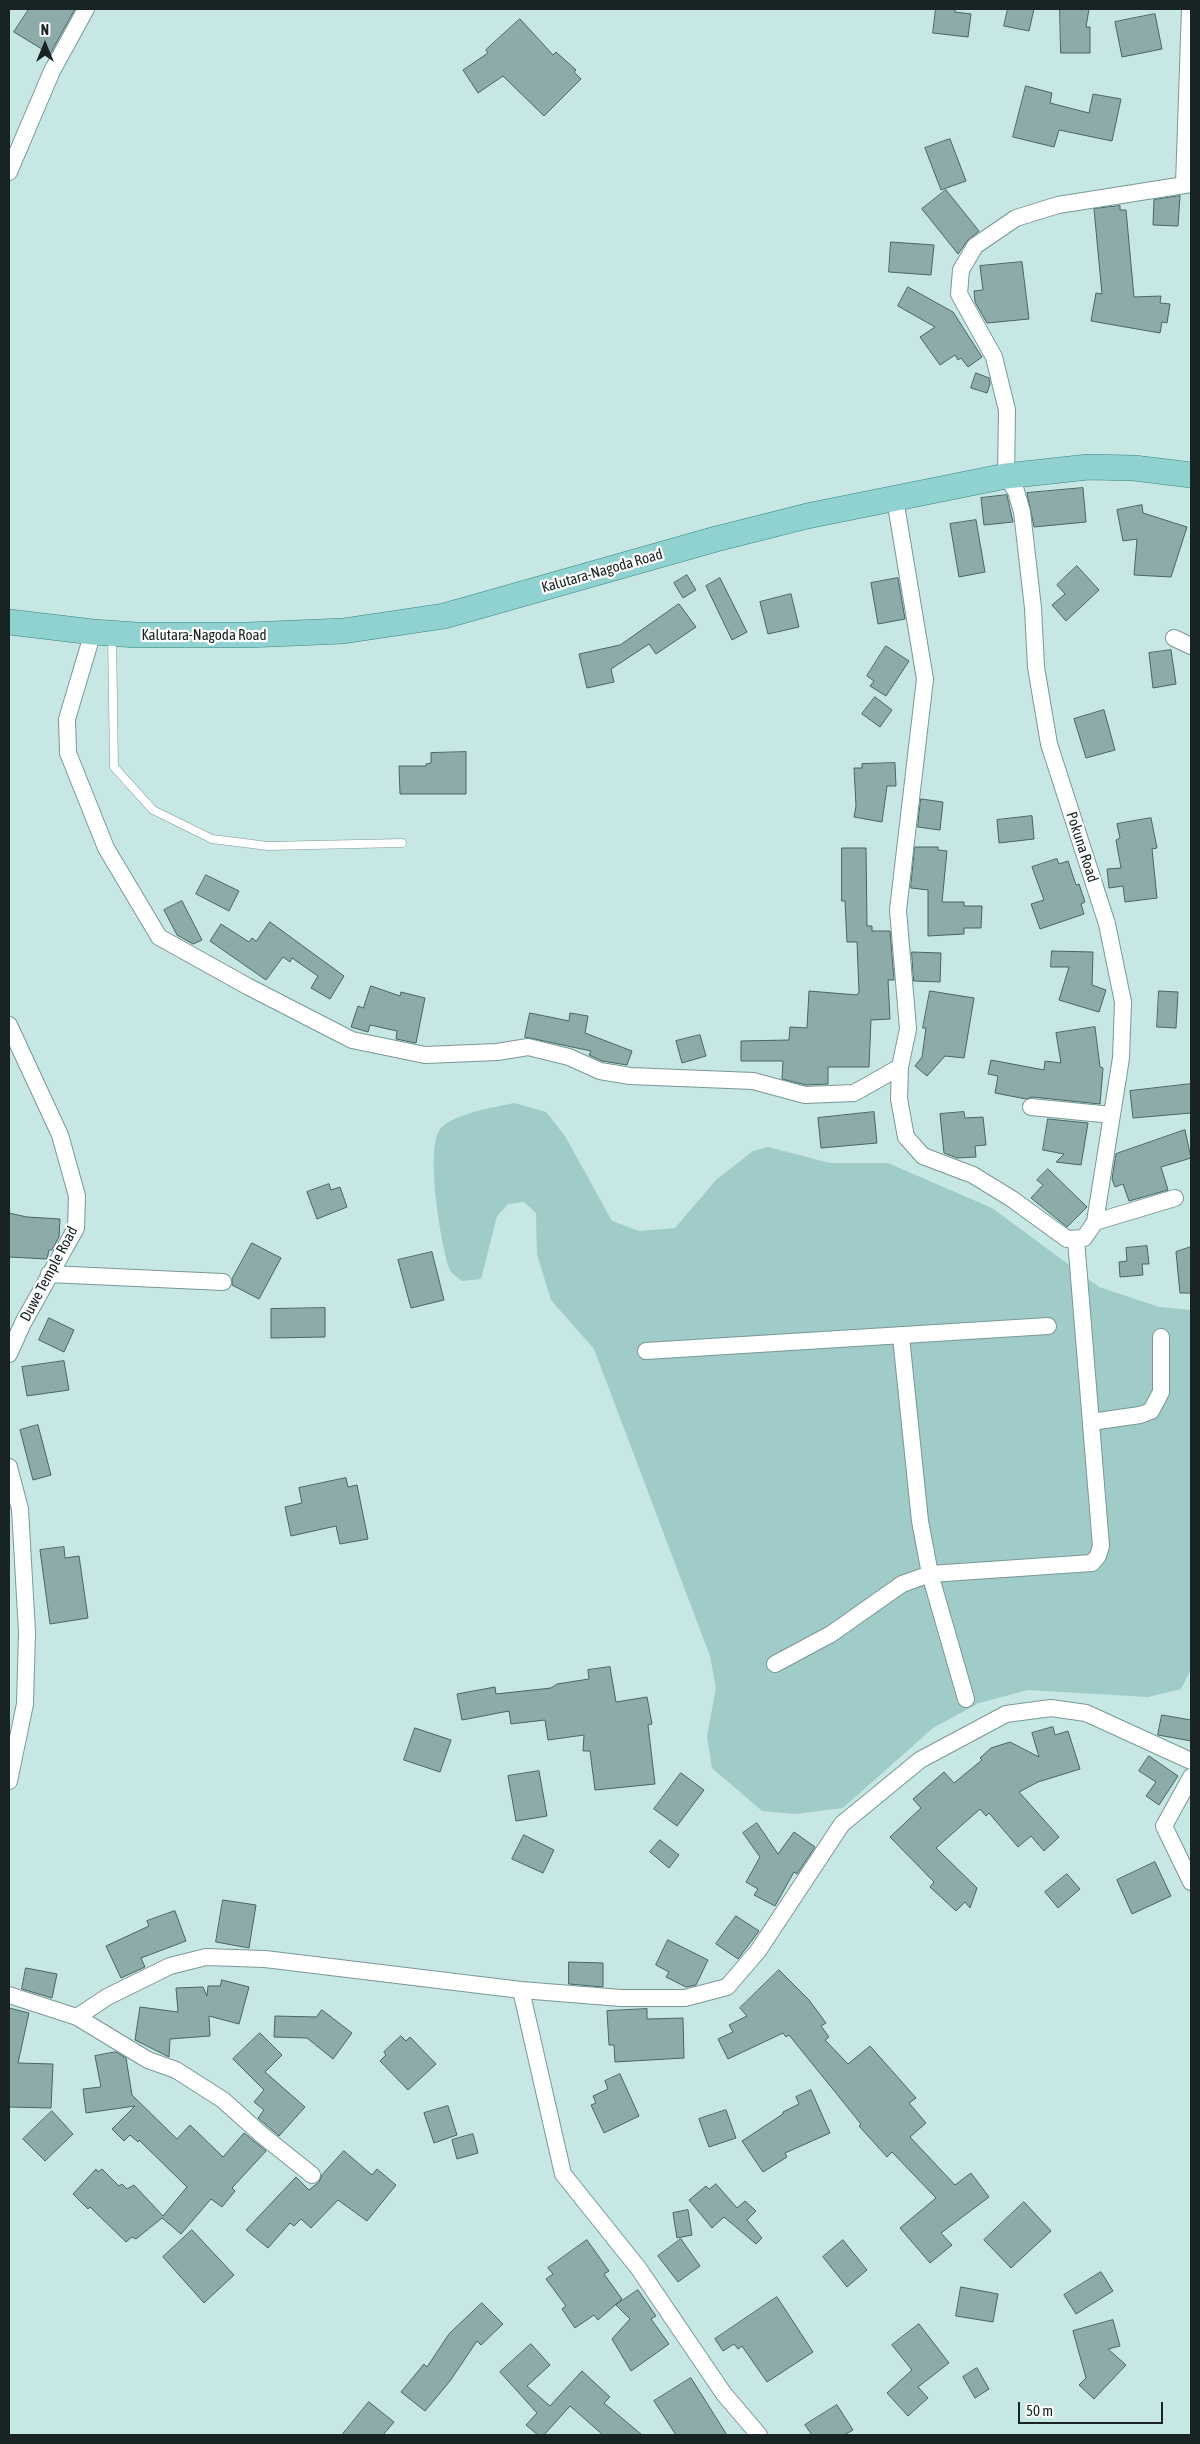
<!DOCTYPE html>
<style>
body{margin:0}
#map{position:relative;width:1200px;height:2444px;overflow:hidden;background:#c6e7e4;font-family:"Asap Condensed",sans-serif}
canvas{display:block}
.frame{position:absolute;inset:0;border:10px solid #172423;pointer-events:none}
.north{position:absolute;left:20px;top:20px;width:50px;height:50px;-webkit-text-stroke:4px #fff;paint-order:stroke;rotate:0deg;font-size:14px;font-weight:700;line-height:20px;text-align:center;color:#172423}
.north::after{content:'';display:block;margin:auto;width:18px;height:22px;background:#172423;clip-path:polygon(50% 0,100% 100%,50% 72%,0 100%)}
.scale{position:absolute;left:1018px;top:2402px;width:145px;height:22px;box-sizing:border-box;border:2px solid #172423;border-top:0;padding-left:6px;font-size:15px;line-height:18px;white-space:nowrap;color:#172423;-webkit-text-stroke:4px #fff;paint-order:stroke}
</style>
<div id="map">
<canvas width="1200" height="2444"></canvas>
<div class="frame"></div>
<div class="north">N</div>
<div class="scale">50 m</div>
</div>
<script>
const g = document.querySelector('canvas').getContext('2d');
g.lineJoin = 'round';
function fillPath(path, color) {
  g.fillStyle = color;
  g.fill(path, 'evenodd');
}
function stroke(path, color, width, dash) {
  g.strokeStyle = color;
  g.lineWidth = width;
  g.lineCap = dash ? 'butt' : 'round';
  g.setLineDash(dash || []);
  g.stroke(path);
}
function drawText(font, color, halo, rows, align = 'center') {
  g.font = font + ' "Asap Condensed",sans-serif';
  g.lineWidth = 4.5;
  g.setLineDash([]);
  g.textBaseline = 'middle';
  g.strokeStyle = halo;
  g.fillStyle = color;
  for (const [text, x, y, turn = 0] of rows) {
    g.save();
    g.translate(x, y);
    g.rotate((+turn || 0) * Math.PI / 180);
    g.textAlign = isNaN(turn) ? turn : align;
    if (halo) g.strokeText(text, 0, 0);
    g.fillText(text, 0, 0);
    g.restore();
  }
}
fillPath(new Path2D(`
 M514,1103L546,1112L565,1136L612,1221L639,1231L675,1228L716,1180L753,1151L768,1147L830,1163H888L992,1208L1099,1287L1159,1307L1191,1310V1669L1181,1689L1148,1697L1028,1690L979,1703L933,1728L843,1808L795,1814L762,1811L712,1768L707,1736L716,1688L710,1656L594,1349L551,1300L537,1254L536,1213L524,1202L508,1204L497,1216L481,1279L462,1281C458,1277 450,1273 449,1268C441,1244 424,1146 441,1128C454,1114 495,1107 514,1103Z`), '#9fcbc8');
const building = new Path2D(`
 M29,9H75L50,54L14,32Z
 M936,9H955V12L971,14L968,37L933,33Z
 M1008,9H1034L1029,31L1004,26Z
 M1060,9H1089L1086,27H1090V53H1061Z
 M1155,14L1162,49L1122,57L1115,22Z
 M520,19L553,55L556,52L576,70L574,72L581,79L544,116L503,76L478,93L463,70L488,53L486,50Z
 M1026,86L1052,93L1050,103L1089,113L1093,94L1121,99L1112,141L1059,130L1054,147L1013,137Z
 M950,139L966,181L941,190L925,148Z
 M946,190L979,231L967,241L958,254L922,209Z
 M1180,196L1178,226L1153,225L1154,200Z
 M1120,206V210H1126L1134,297L1161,296L1160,303L1170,304L1167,323L1162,322L1160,333L1091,321L1096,293L1102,294L1094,209Z
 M891,242L934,245L931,275L889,272Z
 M1022,262L1029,319L987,323L975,302L974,291L983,290L980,266Z
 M908,287L953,312L982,357L968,367L961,358L958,360L955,355L940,365L920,337L935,327L898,306Z
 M976,373L989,378L990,384L987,393L971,388Z
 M1083,488L1086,522L1034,527L1027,493Z
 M1007,495L1013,522L984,525L981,498Z
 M1142,505L1143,513L1187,527L1171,577L1134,575L1137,539L1123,541L1117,510Z
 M976,520L985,572L959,577L950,524Z
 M1077,566L1099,590L1066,621L1052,605L1065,594L1057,585Z
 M687,575L696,590L683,598L674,583Z
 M720,578L747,632L732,640L706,586Z
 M898,578L905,619L878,624L871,583Z
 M791,594L799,627L768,634L760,602Z
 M679,604L696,627L656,654L649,644L611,669L614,682L587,688L579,654L620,645Z
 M886,646L909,661L886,696L870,686L874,681L867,676Z
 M1171,650L1176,684L1153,688L1149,653Z
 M875,697L892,710L880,727L862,714Z
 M1104,710L1115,750L1086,758L1074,719Z
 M466,752V794H400L399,766H426V764L431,763V753Z
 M895,763L896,786H887L882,822L854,817L856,806L854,768H862V764Z
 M921,799L943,802L940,830L918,827Z
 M1032,816L1034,839L999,843L997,820Z
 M1151,818L1157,848L1152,849L1157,898L1125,902L1123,886L1109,888L1107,869L1121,868L1116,840L1120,838L1117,824Z
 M915,847H938V850L947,851L942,902H964V906H982L981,928H964V934L928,936V890L911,888Z
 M842,848H866L867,926H872V931H890L894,980H888L890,1019L871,1020L869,1067H828V1084L806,1085L782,1079L783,1061H741V1041L789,1040L790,1027L807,1028L809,991L857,995L859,992L857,942H847L845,901H842Z
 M1057,859L1059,864L1068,861L1076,885L1079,884L1085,902L1081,904L1084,914L1040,929L1031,904L1044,900L1032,867Z
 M206,875L239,891L229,911L196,894Z
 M182,901L202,940L193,944L177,935L164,910Z
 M270,922L344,976L330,999L311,988L318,976L292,958L290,962L283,957L266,980L210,941L221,924L249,942L252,938L256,941Z
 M1052,951L1093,952L1092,985L1106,990L1099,1012L1059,1000L1069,967H1051Z
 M912,952L941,953L940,982L914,981Z
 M371,986L400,996L401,992L425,998L416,1043L396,1039L397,1031L370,1025L368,1032L351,1027L358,1006L363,1008Z
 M930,991L974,998L964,1058L945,1056L927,1076L915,1066L922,1057L926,1028H923Z
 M1159,991L1178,992L1176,1028L1157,1027Z
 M530,1013L569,1021L570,1013L588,1016L585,1033L632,1051L627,1065L602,1061L589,1055L591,1051L525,1037Z
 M1095,1027L1100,1067L1103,1068L1100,1104L1032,1097L1026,1099L995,1093L998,1076L988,1074L991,1060L1044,1070L1045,1061L1061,1063L1056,1033Z
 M700,1035L706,1056L682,1063L676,1041Z
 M1191,1084V1113L1133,1118L1130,1091Z
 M874,1112L877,1143L821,1148L818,1118Z
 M964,1112L965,1118L983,1117L986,1145L975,1146L976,1157L957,1158L944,1153L940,1114Z
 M1048,1119L1088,1123L1081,1165L1056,1162L1064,1154L1043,1150Z
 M1185,1130L1191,1158L1161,1167L1168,1190L1129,1201L1123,1184L1115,1187L1112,1179L1116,1154Z
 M1048,1169L1087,1207L1067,1227L1031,1198L1043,1185L1037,1180Z
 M329,1184L331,1190L340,1187L347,1207L317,1219L307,1192Z
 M9,1213L27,1217L60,1219L59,1237L52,1250H49L47,1259L9,1257Z
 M252,1243L281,1258L259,1299L232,1285V1279Z
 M1147,1246L1149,1264H1142L1143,1275L1120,1277L1119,1262L1127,1261L1126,1248Z
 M1191,1247V1293H1180L1176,1252Z
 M432,1252L444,1300L411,1308L398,1260Z
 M325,1308V1337L271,1338V1309Z
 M49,1318L74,1330L64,1352L39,1340Z
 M64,1361L69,1390L27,1396L22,1367Z
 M38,1425L51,1475L33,1480L20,1430Z
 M346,1478L348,1487L357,1485L368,1539L340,1544L336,1526L291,1536L285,1507L302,1503L299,1488Z
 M64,1547L65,1558L79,1556L88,1618L50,1624L40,1550Z
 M610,1667L616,1702L647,1697L652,1724L648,1725L655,1784L595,1790L590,1751H583L584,1735L548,1740L545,1720L511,1724L509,1711L462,1720L457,1694L495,1687L496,1694L551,1688L557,1684L589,1679L588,1670Z
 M1162,1715L1191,1720V1741L1158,1735Z
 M1053,1727L1055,1735L1068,1731L1080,1769L1038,1782L1019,1792L1059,1837L1044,1851L1031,1836L1018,1847L989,1813L986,1816L980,1809L936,1848L977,1888L970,1908L965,1902L956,1911L930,1887L934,1882L890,1837L921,1808L913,1799L944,1772L954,1783L982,1760L980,1758L991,1748L1010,1742L1039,1757L1032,1733Z
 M415,1728L451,1740L440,1772L404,1760Z
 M1149,1756L1178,1776L1159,1805L1146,1796L1156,1782L1139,1771Z
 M539,1771L547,1816L516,1821L508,1776Z
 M681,1773L704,1790L677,1826L654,1809Z
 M757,1823L778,1854L794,1832L815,1847L797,1874L794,1872L775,1906L754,1895L758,1889L746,1882L760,1857L743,1833Z
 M524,1835L554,1850L543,1873L512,1859Z
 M660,1840L679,1855L669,1868L650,1852Z
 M1155,1862L1171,1896L1132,1914L1117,1880Z
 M1067,1874L1080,1889L1058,1908L1045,1892Z
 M223,1900L256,1905L249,1948L216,1942Z
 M175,1911L186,1941L141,1958L145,1967L121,1978L106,1946L149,1926L147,1921Z
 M736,1916L759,1931L738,1959L716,1944Z
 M668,1940L708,1960L696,1985L686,1987L666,1977L669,1972L656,1965Z
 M569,1962L603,1963V1987L569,1984Z
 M26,1968L57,1974L52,1998L22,1989Z
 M779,1970L809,2000L826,2023L821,2026L829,2037L825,2040L848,2064L870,2046L916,2098L909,2103L926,2123L910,2137L955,2185L971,2173L989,2197L941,2233L952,2245L930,2263L900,2228L936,2198L892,2152L887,2157L859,2126L861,2124L789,2035L786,2037L783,2033L728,2059L718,2039L733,2032L729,2025L747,2016L740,2008Z
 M222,1980L249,1987L239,2024L209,2016L210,2036L170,2039L169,2057L135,2040L140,2007L178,2012L176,1988L203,1987L207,1996L208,1986H220Z
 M9,2008L29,2013L18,2063L53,2064L51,2108L9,2107Z
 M647,2009V2019L683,2018L684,2058L615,2062L614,2045H609L607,2011Z
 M322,2010L352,2033L333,2059L307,2038L274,2037L275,2016L316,2017Z
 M260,2033L282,2055L265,2072L305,2107L279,2136L258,2118L264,2110L254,2102L264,2090L233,2059Z
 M401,2036L406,2041L410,2037L436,2064L408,2090L380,2061L386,2055L384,2052Z
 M116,2052L126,2058L132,2095L177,2139L190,2125L223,2157L244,2133L266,2151L232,2188L235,2191L222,2207L211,2199L181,2234L162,2218L136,2239L132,2237L126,2242L90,2207L88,2209L73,2194L96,2169L98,2172L102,2169L119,2186L122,2184L127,2189L134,2185L163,2216L187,2187L139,2140L138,2142L130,2135L124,2141L112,2129L135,2106L86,2113L83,2089L101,2087L95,2056Z
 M620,2074L639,2116L604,2133L591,2105L596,2103L593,2096L608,2089L605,2081Z
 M811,2090L830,2133L785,2153L787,2157L763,2172L742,2141L783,2114V2112L799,2104L796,2097Z
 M448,2106L457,2135L434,2143L424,2113Z
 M726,2110L736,2138L709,2147L699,2119Z
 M52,2111L73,2134L45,2161L23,2139Z
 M473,2134L478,2153L457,2159L452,2140Z
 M344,2151L372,2175L377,2169L396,2185L367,2221L338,2200L311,2228L301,2219L294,2226L290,2223L268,2248L246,2230L296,2177L309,2190L319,2182L322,2175Z
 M716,2184L737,2208L745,2201L756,2211L747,2220L762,2238L756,2244L724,2217L712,2228L689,2200L706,2186L709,2189Z
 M1024,2202L1051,2231L1011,2268L984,2240Z
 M688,2210L692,2235L677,2238L673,2213Z
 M192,2230L234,2275L204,2303L163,2257Z
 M681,2239L700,2266L678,2282L658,2256Z
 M587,2240L609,2271L604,2274L622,2299L598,2320L594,2315L575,2328L562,2309L566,2306L546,2279L553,2274L548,2268Z
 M843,2240L867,2270L847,2287L823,2257Z
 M1101,2272L1113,2291L1076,2314L1064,2295Z
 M961,2287L998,2294L993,2322L956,2316Z
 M638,2290L656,2316L651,2319L669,2344L631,2371L612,2339L630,2319L616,2305Z
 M777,2297L813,2352L767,2382L742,2346L738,2349L734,2344L723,2351L715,2339Z
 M482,2303L503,2324L481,2345L477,2341L450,2381L425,2411L401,2392L424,2364L427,2367L449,2334Z
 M1113,2320L1120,2346L1108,2349L1126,2365L1094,2399L1079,2385L1086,2378L1073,2331Z
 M919,2324L949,2363L918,2387L928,2398L908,2416L887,2393L912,2370L892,2345Z
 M531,2344L550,2365L527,2386L550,2406L582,2371L610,2397L604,2403L642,2435H603L570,2406L544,2435H538L526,2425L537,2413L500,2372Z
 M977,2368L989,2389L975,2398L963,2377Z
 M691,2378L727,2435H676L654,2401Z
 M369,2402L394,2422L383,2435H342Z
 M837,2405L853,2430L844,2435H812L805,2425Z`);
fillPath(building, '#8caba9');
stroke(building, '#486563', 1);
const service = new Path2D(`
 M112,636L114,767L153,810L212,839L268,846L402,843`);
const minor = new Path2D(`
 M9,172L52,71L86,9
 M1184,184L1190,9
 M895,499L925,679L898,910L908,1029L900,1067L899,1099L906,1137L923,1156L973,1175L1012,1199L1067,1239L1084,1238L1095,1222L1175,1198
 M93,632L67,719L68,753L106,848L159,937L247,986L352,1040L425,1055L497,1052L528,1047L569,1057L600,1071L630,1076L753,1081L805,1095L854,1093L900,1067
 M1174,638L1191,646
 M9,1025L60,1135L77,1196L76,1228L23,1323L9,1354
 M1031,1107L1112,1115
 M1095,1222L1121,1058L1123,1002L1107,924L1049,744L1036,667L1033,608L1022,512L1016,491L1006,476L1007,410L994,357L959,294L961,270L975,246L1016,218L1058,205L1191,184
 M49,1274L223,1282
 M901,1337L920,1521L930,1574L966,1699
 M646,1351L1048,1326
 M1091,1422L1140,1415L1151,1411L1161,1392V1337
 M9,1467L20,1509L27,1632L25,1704L9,1781
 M775,1664L831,1634L902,1584L930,1574L1092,1563L1098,1556L1101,1546L1076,1240
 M1191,1777L1164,1826L1191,1882
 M521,1990L563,2174L639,2269L724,2394L759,2435
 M9,1995L77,2017L148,2060L176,2070L223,2100L262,2135L312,2175
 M77,2017L107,1997L170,1966L206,1957L265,1959L521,1990L621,1998H685L727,1987L758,1951L842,1824L920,1760L1006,1714L1051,1708L1086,1713L1191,1761`);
const primary = new Path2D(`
 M9,622L93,632L136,635H248L343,631L444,616L716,539L807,516L1006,476L1088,467L1134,468L1191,475`);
stroke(service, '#799896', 9);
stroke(minor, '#799896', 18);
stroke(primary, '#36827f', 26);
stroke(service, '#fff', 8);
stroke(minor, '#fff', 16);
stroke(primary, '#90d2d0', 25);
drawText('15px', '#172423', '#fff', [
 ["Kalutara-Nagoda Road",602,571,-16],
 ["Kalutara-Nagoda Road",204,635],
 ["Pokuna Road",1082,847,72],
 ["Duwe Temple Road",49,1274,-62]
]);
</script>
